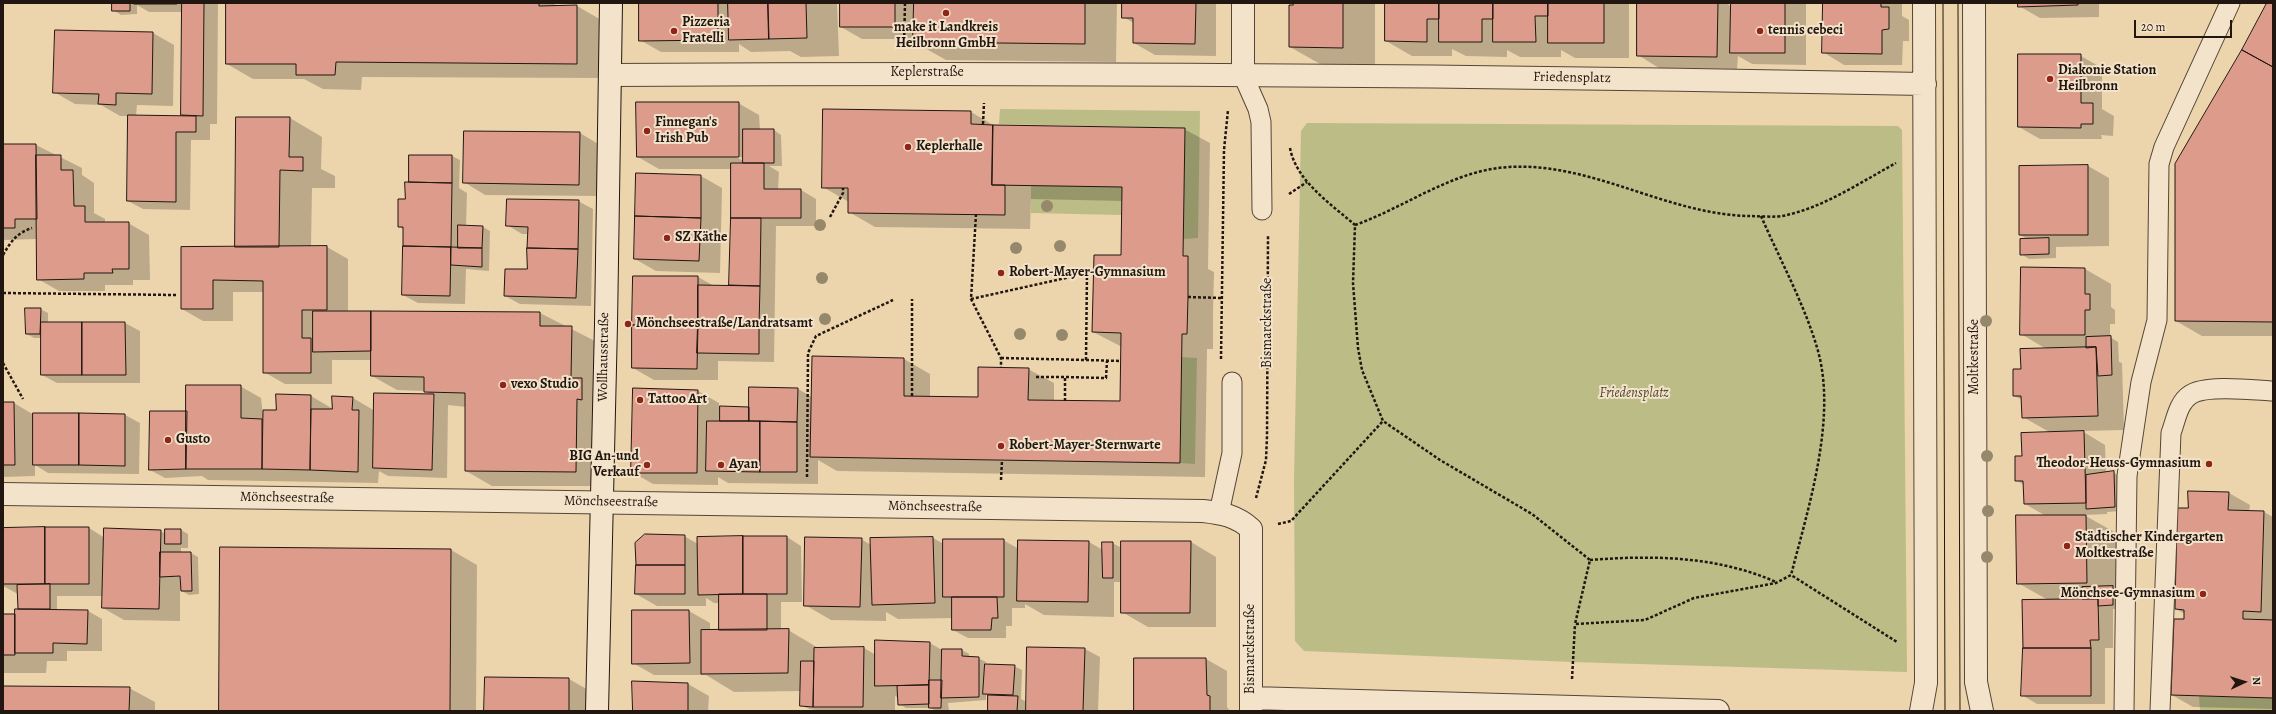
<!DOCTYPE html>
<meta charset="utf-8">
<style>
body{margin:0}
#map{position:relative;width:2276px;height:714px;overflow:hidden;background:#ecd4ad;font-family:Alegreya,serif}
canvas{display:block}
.frame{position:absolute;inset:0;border:4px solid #221710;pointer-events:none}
.north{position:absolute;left:2224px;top:662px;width:40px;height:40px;-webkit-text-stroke:3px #f3e3ca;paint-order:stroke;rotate:86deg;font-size:11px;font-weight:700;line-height:16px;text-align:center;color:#221710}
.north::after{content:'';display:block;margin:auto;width:14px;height:18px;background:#221710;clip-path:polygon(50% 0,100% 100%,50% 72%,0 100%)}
.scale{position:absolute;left:2134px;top:20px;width:98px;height:18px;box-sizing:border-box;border:2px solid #221710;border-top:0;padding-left:5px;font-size:12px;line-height:14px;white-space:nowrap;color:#221710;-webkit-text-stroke:3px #f3e3ca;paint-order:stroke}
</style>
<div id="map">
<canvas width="2276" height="714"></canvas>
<div class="frame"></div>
<div class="north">N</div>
<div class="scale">20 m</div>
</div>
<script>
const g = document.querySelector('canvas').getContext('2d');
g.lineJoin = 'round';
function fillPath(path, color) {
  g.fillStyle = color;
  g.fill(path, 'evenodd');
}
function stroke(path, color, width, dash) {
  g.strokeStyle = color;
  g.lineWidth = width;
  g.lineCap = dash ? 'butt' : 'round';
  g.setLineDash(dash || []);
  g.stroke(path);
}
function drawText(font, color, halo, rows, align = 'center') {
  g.font = font + ' Alegreya,serif';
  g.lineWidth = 4;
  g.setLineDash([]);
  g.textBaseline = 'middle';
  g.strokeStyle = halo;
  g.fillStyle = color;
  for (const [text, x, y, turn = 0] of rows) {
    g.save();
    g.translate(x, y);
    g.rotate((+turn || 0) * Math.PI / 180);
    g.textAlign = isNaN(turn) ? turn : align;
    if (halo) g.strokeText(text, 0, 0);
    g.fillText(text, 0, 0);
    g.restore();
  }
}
fillPath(new Path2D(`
 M1000,109L1200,111L1198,238L1183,239L1185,128L999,124Z
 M1307,123L1898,126L1902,130L1907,672L1572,662L1304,651L1295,641L1294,479L1301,131Z
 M1031,185L1122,187V215L1031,213Z
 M1181,357L1197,358L1195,464L1180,463Z
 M2199,696L2273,698V711H2200Z`), '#bcbc86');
fillPath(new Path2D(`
 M113,3H218L217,124H210V140H191L190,210L143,209L128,201L129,116H120L101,105L75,104L54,92L56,31L153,33L174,45L173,106L137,105L136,116H182L183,12H149L137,5V14L121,15L113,10Z
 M227,3H552L558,6H577L603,21V78L362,77L361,90L323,89L304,79H253L227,64Z
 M640,3H837L839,56L801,57L790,51L751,52L739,44V52H661L640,40Z
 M841,3H1117L1116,62L946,60L914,42V39H862L841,27Z
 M1123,3H1216V56L1155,55L1134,43V23L1123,17Z
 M1294,3H1375V65H1322L1290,47Z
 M1386,3H1629V58H1575L1561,50V57H1520L1507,50V57L1466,56L1452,49V56H1412L1386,41Z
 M1640,3H1727L1732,8V3H1806V65L1752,64L1738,56L1737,69L1659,68L1638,55Z
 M1824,3H1902V16L1909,20V41H1903L1902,65H1844L1823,52Z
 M2019,3H2099V17L2040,18L2019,6Z
 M2268,3H2273V336H2202L2176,321L2242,51Z
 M2019,55L2081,56L2102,68V109L2114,116L2113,136L2101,135L2102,139H2040L2019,127Z
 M738,103L759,115L760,130H774L781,135L782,166H769L779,172L778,190H801L816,199V226H776L774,362L718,361V380H654L633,368L698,277L714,286H730L732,169H659L638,157ZM735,154L744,159V161L734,156Z
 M971,112L993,125L1184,129L1210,143L1208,269L1214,272L1213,312V349H1207L1205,477L837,471L818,460V484L728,483L718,477V485L653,484L632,472L633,389L698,391L719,403V407L750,408L798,389L812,397L813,357L904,359L930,374V397L979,398L1028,369L1054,383V401L1121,402L1122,347L1093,332L1122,256L1123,201L1031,199L1030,229L875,227L849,212V202L823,187Z
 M290,118L322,137L321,169L335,176V188H312L311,247H327L348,259V312L540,313L597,342L602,486H492L466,471V407L448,405L447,478L388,476L379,471L378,483L208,480L202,476L165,478L150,470L187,412L240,386L261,398L263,415V411H277L311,396L333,409L353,398L375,411L431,395L425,391L397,390L372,376V360H332V384H285L264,372V292H233V321H203L182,309L236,248Z
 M580,133L600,145V196L485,195L464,182Z
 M3,145H36L82,168V175L94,183V213L105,219V223H128L149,235L150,280H133V285H105V291H59L38,279V231H36V239L3,240Z
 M410,156H452L460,160L459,188L467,193L466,227H483L490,231L489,271L466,269L465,304L418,303L403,295L404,229L399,227L410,183Z
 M2088,166L2109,178V246L2056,247V258L2029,259L2021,254L2029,240L2020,235Z
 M637,174L701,176L722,188L720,273L656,271L635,259Z
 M578,201L593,209L591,306L520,304L505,296L528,270V234H522L507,225Z
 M2022,268L2085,269L2111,284V307L2115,310V324H2110V337L2118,342L2119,362L2122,363L2124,430L2082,431L2105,445L2106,473H2114L2121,477L2122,511L2107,512V514L2084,515L2118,534L2120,609H2113V648H2105V704H2037L2022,695L2023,601L2048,600L2018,583L2046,516L2025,504L2024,485L2016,480L2023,457L2051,433L2023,417V400L2014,396L2022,370L2048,350L2021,334Z
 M40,309L48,313V323H125L140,331V383H57L42,375V338H34L27,334Z
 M3,403H14L34,415H125L140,423L139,474L48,473L35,465V476L3,477Z
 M2229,493L2250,505L2249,512H2264L2273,517V709L2193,707L2172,695L2185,620V614L2176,609L2189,509Z
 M89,528L105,538L160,531L166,534L181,530L188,534V548H181V553H191L198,557L199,594L189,595L180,590V621L124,620L103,608L104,596H57V610L88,611L102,619V651H67V661H47L46,673H3V615H15L22,610L19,609L18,594L3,586V529Z
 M684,536L698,544L787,537L801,546L802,602H781V630H788L820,649L864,648L876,655V641L930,643L942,650H962L969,654V657L978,658L986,662V665L1014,666L1022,670L1021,699L1025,701V711H989V696L986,695V700L948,703L949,711H936L931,708H906L899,704V698L895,696V711H822L809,709L801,705L802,691L734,692L706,675H654L633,663V611H689L710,623V630H720V603H714L706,598V606H657L636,594Z
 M933,538L944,544L1003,540L1019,549L1089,542L1103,550L1112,543L1120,547V582H1114V617L1044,615L1025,604V608H1012V626H1006V638H968L953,630V618L898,619L886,612V621L831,620L805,605L861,539L871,545Z
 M1191,542L1216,557V627H1148L1122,612Z
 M451,550L477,565L476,711H220Z
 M1085,649L1100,657L1098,711H1027Z
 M1206,659L1227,671V707L1230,711H1135Z
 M569,679L590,691V711H485Z
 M688,684L709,696L708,711H633Z
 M3,687L129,688L155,702V711H3Z`), '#0003');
const building = new Path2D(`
 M112,3H130V11H112Z
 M134,3H177V4H134Z
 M182,3H204L203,116L181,115Z
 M226,3H539V6L577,5V64L336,62L335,75H296V64H226Z
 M639,3H718V40L639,41Z
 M728,3H768L769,39L729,40Z
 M768,3H806L807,38L769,39Z
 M840,3H895V27H840Z
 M914,3H1085V44L913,42Z
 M1122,3H1196L1195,44L1133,43V18H1122Z
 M1293,3H1343V48L1289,47V5H1293Z
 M1385,3H1439V19H1427V42L1385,41Z
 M1439,3H1493V19H1482V42H1439Z
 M1493,3H1548V16H1535L1536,42H1493Z
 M1548,3H1604V43H1548Z
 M1637,3H1718L1717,57L1637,56Z
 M1731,3H1785V53H1730Z
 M1823,3H1881V7H1889V29L1882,30V54L1822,53Z
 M2018,3H2078V5L2018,7Z
 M2267,3H2273V67L2242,50Z
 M55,30L153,32L152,94L116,93V105L98,104L99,94L53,93Z
 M2242,50L2273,67V322L2175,321V164Z
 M2018,54H2081V103H2093V124H2081V128L2018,127Z
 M636,102H739V157H637Z
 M823,109L971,111V124L993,125L992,185H1005V215L848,213V188H822Z
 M128,115L196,116V132H176V202L127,201Z
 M236,117H290L289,157H303V171L280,170L279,247H235Z
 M993,125L1185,128L1183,256H1188V297L1187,334H1182L1180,463L810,457L812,356L904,358V396L978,397V367L1029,368L1028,400L1120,401L1121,333L1092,332L1094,255H1121L1122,187L992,185Z
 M743,129H774V163H743Z
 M464,131L580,132L579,185L463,183Z
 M3,144H36L37,219H15V228H3Z
 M36,155H61V170H73L74,206H85V222H129V269H112L113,273H84V279L37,280Z
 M409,155H452V183L409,182Z
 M731,163H764V189H801V218H731Z
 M2088,165V235H2019V166Z
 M636,173L701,175V218L635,216Z
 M405,182L452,183L451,247L403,246V227H398V199H405Z
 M507,199L579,200L578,249L527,248L528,227L506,226Z
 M635,216L701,218L699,261L634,259Z
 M731,218H761L760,286L729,285Z
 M458,225L483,226L482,248H458Z
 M2049,238V254L2020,255V239Z
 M327,246V310H302V338H311V373H263V281L213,280V309H181V247Z
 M403,246L451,247L450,296L402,295Z
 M451,247L482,248V267L451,265Z
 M527,248L578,249L576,298L504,296L505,269H527Z
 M2021,267L2085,268V294H2090V310H2085V335H2020Z
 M633,276H698V325H632Z
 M698,285L760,286L759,325H698Z
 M25,308H41L40,334H26Z
 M313,311H371V351L313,352Z
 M371,311L540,312V326H572L571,378H582V400L577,399L576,472L465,471V393L424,392V377L371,376Z
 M41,322H82V375H41Z
 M82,322H125L126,375H82Z
 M632,325H698L697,369L632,368Z
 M698,325H759V354L697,353Z
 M2111,336L2112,375L2098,376L2096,347L2086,348V337Z
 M2096,347L2098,416L2022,418L2021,396H2013V369H2021L2020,349Z
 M186,385H241V418L262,419V469H186Z
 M749,387L798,388L797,422L749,421Z
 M633,388L698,390L697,473H631Z
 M374,393L434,394L432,470L373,468Z
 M276,394L311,395L310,470L262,469L263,410H276Z
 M332,396L353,397L352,410H359L358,472L310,470L311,409H332Z
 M3,402H14L15,465H3Z
 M720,406L749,407V421H720Z
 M150,411H187L186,469L149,470Z
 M33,413H79V465H33Z
 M79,413L125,414V466L79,465Z
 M707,421H760V472L706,471Z
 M760,421L797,422V472H760Z
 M2084,431L2086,503L2024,504L2023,481H2015V456H2022L2021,433Z
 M2114,471L2115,507L2086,509V475Z
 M2188,491L2229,492L2228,510L2264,511L2261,612L2243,611V619L2273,620V698L2171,695L2174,619H2184V610L2175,609L2177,508H2188Z
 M2016,515H2086L2087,583L2017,584Z
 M45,527V584H3V528Z
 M45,527H89V584H45Z
 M104,528L161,530L159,609L102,608Z
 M165,529H181V544H165Z
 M645,534L685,535V565H636L635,543Z
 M743,536V594L698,595L697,537Z
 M743,536H787V594H743Z
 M805,537L862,538L860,607L804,606Z
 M933,537L935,603L872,605L870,538Z
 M943,539H1004V597H943Z
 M1018,540L1089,541L1088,602L1017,601Z
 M1121,541H1191L1190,613H1121Z
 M1102,542H1113V578H1103Z
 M220,547L451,549L450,711H219Z
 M160,552H191L192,591H181L180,576L160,577Z
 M636,565H685V594H635Z
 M50,584V609H18L17,585Z
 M2113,586V605L2098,606V599H2082V587Z
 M719,594H767V630H719Z
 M952,597H997L998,618H992L991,630H952Z
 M2098,599L2099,640H2090L2091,648H2023L2022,600Z
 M15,609L88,610L87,644L53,643V653H15Z
 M632,610H689L690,663L632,664Z
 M3,614H15V655H3Z
 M789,629L788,673L701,674V630Z
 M875,640L930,642L929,685L875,686Z
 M864,647L863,707H813L814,648Z
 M1027,647L1085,648L1083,711H1026Z
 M2023,648H2091V696H2021Z
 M942,649H962V656L979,657V697L941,698Z
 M1134,658H1206L1207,695L1210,696V711H1134Z
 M801,661H814L813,707L800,706Z
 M985,664L1015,665L1013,695L983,694Z
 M485,677L569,678V711H484Z
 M929,680H942L941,708H929Z
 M632,681L688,683V711H633Z
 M929,685V704L898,705L897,686Z
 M3,686L130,687L129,711H3Z
 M988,695L1018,696L1017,711H988Z`);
fillPath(building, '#dd9b8b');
stroke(building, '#221710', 1);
const lane = new Path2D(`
 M1243,75L1258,109L1261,122L1262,210
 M1219,513L1232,453V382
 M2124,711L2127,476L2141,382L2157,320L2159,164L2164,147L2230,3
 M2160,711L2171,433C2176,420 2178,403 2190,395C2205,384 2254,390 2273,391`);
const street = new Path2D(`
 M1974,3L1976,682L1982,711
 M611,75C1049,72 1487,75 1925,84
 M1243,75V3
 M3,494L1203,511C1222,513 1237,516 1251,529V711
 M1251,698L1718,711
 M1921,711L1926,683L1924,3`);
const secondary = new Path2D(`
 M597,711L606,324L611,3`);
stroke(lane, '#544637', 21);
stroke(street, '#544637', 24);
stroke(secondary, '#221710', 24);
stroke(new Path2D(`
 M904,46L905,3
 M983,124L984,103
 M1290,148C1296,181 1331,204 1355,225L1353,283L1358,348L1362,370L1383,421L1440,460L1532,514L1590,560L1575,624L1645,620L1694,598L1776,583L1791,575L1897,642
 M1289,194L1307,182
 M976,214L971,299L1001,358V367
 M1761,216C1780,260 1805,305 1818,351C1837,419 1808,509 1791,575
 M830,217L843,193V188
 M1355,225C1406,207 1453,170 1509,167C1592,162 1666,214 1748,216C1760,216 1775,218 1787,215C1826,206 1861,182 1896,163
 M3,255C11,241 17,233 32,228
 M3,293L176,295
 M1188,297L1222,298
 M971,299L1093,272
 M1001,358L1086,360L1087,272
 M1221,359L1224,150L1228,110
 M1086,360L1121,361
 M3,363L23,399
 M1036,377H1065
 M912,396V299
 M1065,401V377L1106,378L1107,361
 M807,477L808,353L816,336L893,300
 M1001,480L1002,460
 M1256,498L1266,460L1267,436L1268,236
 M1278,524L1291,521L1383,421
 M1590,560C1653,555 1717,556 1776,582
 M1572,679L1575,624`), '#221710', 2.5, [3, 2]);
stroke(lane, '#f3e3ca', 19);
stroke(street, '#f3e3ca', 22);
stroke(secondary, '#f3e3ca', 22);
stroke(new Path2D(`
 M1943,3L1945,711
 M1958,3L1960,711`), '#221710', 1);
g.fillStyle = '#96886a';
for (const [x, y] of [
 [1047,206],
 [820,225],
 [1060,246],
 [1016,248],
 [822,278],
 [825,319],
 [1986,321],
 [1020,334],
 [1062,335],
 [1987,456],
 [1988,511],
 [1987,557]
]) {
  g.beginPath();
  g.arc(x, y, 6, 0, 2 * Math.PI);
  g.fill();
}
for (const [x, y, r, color] of [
 [946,13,4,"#8f2418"],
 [674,31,4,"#8f2418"],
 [1760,31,4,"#8f2418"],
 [2050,79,4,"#8f2418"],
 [647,131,4,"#8f2418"],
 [908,147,4,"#8f2418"],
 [667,238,4,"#8f2418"],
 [1001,273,4,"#8f2418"],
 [628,324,4,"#8f2418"],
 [503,385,4,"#8f2418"],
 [640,400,4,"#8f2418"],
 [168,440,4,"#8f2418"],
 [1001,446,4,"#8f2418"],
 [2209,464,4,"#8f2418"],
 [647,465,4,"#8f2418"],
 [721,465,4,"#8f2418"],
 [2067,546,4,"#8f2418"],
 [2203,594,4,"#8f2418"]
]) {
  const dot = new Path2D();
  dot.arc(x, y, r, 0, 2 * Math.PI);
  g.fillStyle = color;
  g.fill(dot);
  stroke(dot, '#f3e3ca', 1.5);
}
drawText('bold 14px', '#221710', '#f3e3ca', [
 ["Pizzeria",682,23],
 ["Fratelli",682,39],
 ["make it Landkreis",946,28,"center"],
 ["Heilbronn GmbH",946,44,"center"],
 ["tennis cebeci",1768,31],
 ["Diakonie Station",2058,71],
 ["Heilbronn",2058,87],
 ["Finnegan's",655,123],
 ["Irish Pub",655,139],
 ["Keplerhalle",916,147],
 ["SZ Käthe",675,238],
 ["Robert-Mayer-Gymnasium",1009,273],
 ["Mönchseestraße/Landratsamt",636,324],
 ["vexo Studio",511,385],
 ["Tattoo Art",648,400],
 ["Gusto",176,440],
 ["Robert-Mayer-Sternwarte",1009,446],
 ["BIG An-und",639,457,"right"],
 ["Verkauf",639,473,"right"],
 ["Theodor-Heuss-Gymnasium",2201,464,"right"],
 ["Ayan",729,465],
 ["Städtischer Kindergarten",2075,538],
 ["Moltkestraße",2075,554],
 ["Mönchsee-Gymnasium",2195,594,"right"]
], 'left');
drawText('14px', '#221710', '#f3e3ca', [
 ["Keplerstraße",927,73],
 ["Friedensplatz",1572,78,1],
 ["Bismarckstraße",1268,323,-90],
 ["Wollhausstraße",604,357,-89],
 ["Moltkestraße",1975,357,-90],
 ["Mönchseestraße",287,498,1],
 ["Mönchseestraße",611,502,1],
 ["Mönchseestraße",935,507,1],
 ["Bismarckstraße",1251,649,-90]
]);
drawText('italic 14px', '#504933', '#f3e3ca', [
 ["Friedensplatz",1634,394]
]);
</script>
